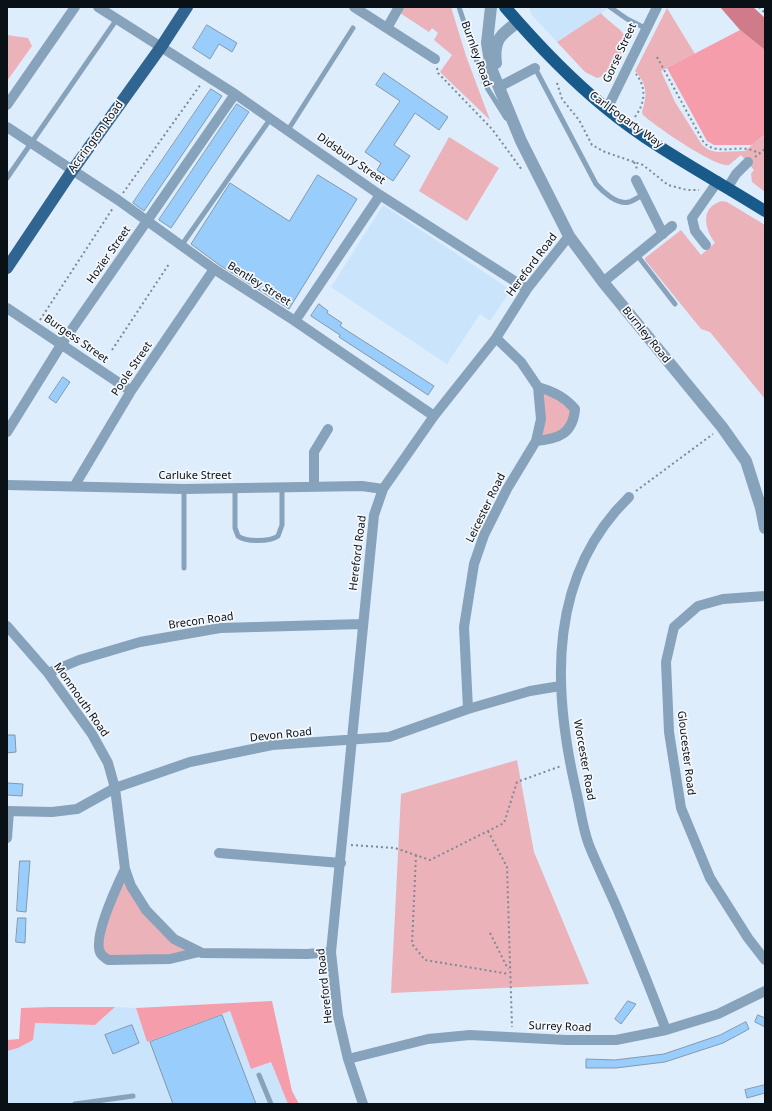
<!DOCTYPE html>
<style>
body{margin:0}
#map{position:relative;width:772px;height:1111px;overflow:hidden;background:#ddedfc;font-family:"Noto Sans",sans-serif}
canvas{display:block}
.frame{position:absolute;inset:0;border:8px solid #091016;pointer-events:none}
</style>
<div id="map">
<canvas width="772" height="1111"></canvas>
<div class="frame"></div>
</div>
<script>
const g = document.querySelector('canvas').getContext('2d');
g.lineJoin = 'round';
function fillPath(path, color) {
  g.fillStyle = color;
  g.fill(path, 'evenodd');
}
function stroke(path, color, width, dash) {
  g.strokeStyle = color;
  g.lineWidth = width;
  g.lineCap = dash ? 'butt' : 'round';
  g.setLineDash(dash || []);
  g.stroke(path);
}
function drawText(font, color, halo, rows, align = 'center') {
  g.font = font + ' "Noto Sans",sans-serif';
  g.lineWidth = 3.5;
  g.setLineDash([]);
  g.textBaseline = 'middle';
  g.strokeStyle = halo;
  g.fillStyle = color;
  for (const [text, x, y, turn = 0] of rows) {
    g.save();
    g.translate(x, y);
    g.rotate((+turn || 0) * Math.PI / 180);
    g.textAlign = isNaN(turn) ? turn : align;
    if (halo) g.strokeText(text, 0, 0);
    g.fillText(text, 0, 0);
    g.restore();
  }
}
fillPath(new Path2D(`
 M529,7H610L557,42L531,14Z
 M383,205L511,290L490,321L480,314L447,364L331,287Z
 M115,1007L136,1008L147,1042L230,1011L251,1069L271,1062L288,1104H7V1051L18,1048L35,1023L95,1025Z`), '#cae4fc');
fillPath(new Path2D(`
 M404,7H451L466,56L490,120L440,72L452,55L434,40L438,33L432,28L429,32L400,13Z
 M667,8L695,54L661,71L675,102L702,145L709,150L717,152L745,151L765,134V192L752,182L751,174L754,170L741,155L729,165C716,168 655,126 643,115L642,112C647,96 648,85 635,71Z
 M601,13C608,22 626,31 627,41C623,55 612,75 597,78L585,72L557,42Z
 M7,35L28,38L32,46L7,81Z
 M449,137L499,168L467,221L419,191Z
 M722,201L727,202L765,225V399L710,332L701,329L645,260V258L681,230L701,255L715,243C704,228 700,207 722,201Z
 M538,387L575,409L570,429L536,441Z
 M517,760L534,852L589,984L391,993L401,794Z
 M125,869L131,886L174,939L199,952L108,960L100,954L111,897Z`), '#ecb2ba');
fillPath(new Path2D(`
 M740,30L765,50V134L752,145H714L707,141L667,68Z
 M272,1001L292,1091L299,1104H288L271,1062L251,1069L230,1011L147,1042L136,1008Z
 M51,1007H115L95,1025L35,1023L33,1040L18,1048L7,1051V1040L19,1039L21,1008Z`), '#f69dac');
fillPath(new Path2D(`
 M720,7H753L765,18V50L740,30Z`), '#d07b8a');
const building = new Path2D(`
 M207,25L237,43L232,52L219,44L210,59L193,48Z
 M384,73L448,117L439,130L415,113L394,145L410,156L393,181L377,170L381,163L365,152L400,101L376,85Z
 M211,89L222,96L144,211L133,203Z
 M237,104L249,112L171,228L159,220Z
 M318,175L357,199L289,309L218,264L191,244L230,183L289,221Z
 M319,304L328,311L327,313L342,323L340,326L434,386L428,395L339,337L340,335L311,316Z
 M63,377L70,382L56,403L49,398Z
 M7,735H15L16,752L7,753Z
 M7,783L23,784L22,796L7,795Z
 M20,861H30L26,912L17,911Z
 M18,918H26L25,943L16,942Z
 M628,1001L636,1004L621,1024L615,1019Z
 M222,1015L256,1104H173L150,1042Z
 M758,1015L765,1018V1027L755,1022Z
 M746,1022L749,1029L738,1035L723,1043L665,1062L616,1068H586V1059L615,1060L664,1054L720,1035Z
 M132,1025L139,1043L113,1054L105,1035Z
 M765,1085V1093L747,1098L745,1090Z`);
fillPath(building, '#99cdfc');
stroke(building, '#8598a9', 1);
stroke(new Path2D(`
 M759,7L765,13
 M657,57L704,143C717,154 732,147 748,149C752,150 756,152 760,153
 M437,68L438,73L492,129L522,170
 M557,83L562,99L579,120L592,145L605,152L643,165L668,185L687,190H699
 M635,117C645,103 647,88 636,74
 M755,157L765,149
 M634,162L638,171
 M123,193L201,84
 M40,320L113,208
 M112,350L169,264
 M636,491L713,434
 M488,831L507,867L512,1027
 M351,845L395,848L430,860L504,823L517,782L561,766
 M416,855L412,944L425,960L509,974
 M490,933L508,969`), '#7d8994', 2, [2, 3]);
stroke(new Path2D(`
 M459,7L484,83L506,118
 M610,7L627,19L645,28
 M535,68L596,184C603,192 617,205 629,202C633,201 638,197 643,195
 M288,130L353,28
 M7,178L117,19
 M181,246L271,118
 M637,255L675,304
 M235,488V528L238,536C245,542 270,542 278,536L282,525V487
 M184,568V489
 M259,1075L271,1104
 M75,1104L133,1096`), '#87a2bb', 5);
stroke(new Path2D(`
 M98,7L235,94L380,195L527,289
 M354,7L435,59
 M387,28L399,7
 M499,87L535,68
 M7,105L75,7
 M607,109L657,7
 M7,127L118,200L214,269L295,321L434,416
 M636,180L663,234
 M728,187L736,174L748,162
 M706,245L695,231L692,218L718,181
 M603,282L672,226
 M7,308L131,391
 M295,321L380,195
 M7,432L61,345L235,94
 M536,441C558,439 573,434 575,409C566,398 553,391 538,387
 M7,485L184,489L362,486L383,489
 M75,485L131,391L214,269
 M314,487V452L328,429
 M629,497C549,575 552,684 575,786C580,805 582,827 589,845C599,870 612,895 622,920C637,956 652,993 666,1030
 M765,596L723,599L698,606L674,627L666,662L669,732L681,808L710,878L748,938L765,960
 M7,626L48,673L92,734L108,763L115,788L125,869L131,886L146,910L174,939L202,953L307,954L331,952
 M48,673L79,660L140,642L220,628L362,624
 M468,709L464,627L474,564L484,535L507,489L536,441L541,419L538,387L521,362L496,338
 M7,811L52,812L77,809L115,788L190,762L272,745L389,737L468,709L530,691L560,686
 M7,838L9,811
 M219,853L341,863
 M125,869C118,884 91,940 101,954C102,956 106,958 108,960L170,959L199,952
 M348,1059L428,1039L470,1035L566,1040H616L666,1030L718,1014L765,991
 M363,1104L348,1059L338,1016L331,952L374,515L383,489L434,416L496,338L527,289L569,236`), '#87a2bb', 10);
stroke(new Path2D(`
 M491,7L487,43L491,68L521,141L569,236L603,282L722,427L746,461L761,508L765,528
 M496,63C493,40 501,34 518,22`), '#87a2bb', 12);
stroke(new Path2D(`
 M7,268L72,171L161,47L187,7`), '#306591', 12);
stroke(new Path2D(`
 M505,7C536,43 569,78 606,108C654,148 713,178 765,211`), '#185a89', 12);
drawText('11px', '#091016', '#f4f8fc', [
 ["Gorse Street",620,53,-65],
 ["Burnley Road",476,54,70],
 ["Carl Fogarty Way",626,120,36],
 ["Accrington Road",96,137,-54],
 ["Didsbury Street",351,159,35],
 ["Hozier Street",109,255,-55],
 ["Hereford Road",532,265,-53],
 ["Bentley Street",259,284,32],
 ["Burnley Road",646,335,51],
 ["Burgess Street",76,339,35],
 ["Poole Street",132,369,-56],
 ["Carluke Street",195,476],
 ["Leicester Road",486,508,-64],
 ["Hereford Road",358,553,-83],
 ["Brecon Road",201,621,-8],
 ["Monmouth Road",81,700,55],
 ["Devon Road",281,735,-6],
 ["Gloucester Road",686,753,83],
 ["Worcester Road",584,760,80],
 ["Hereford Road",325,986,-96],
 ["Surrey Road",560,1027,2]
]);
</script>
